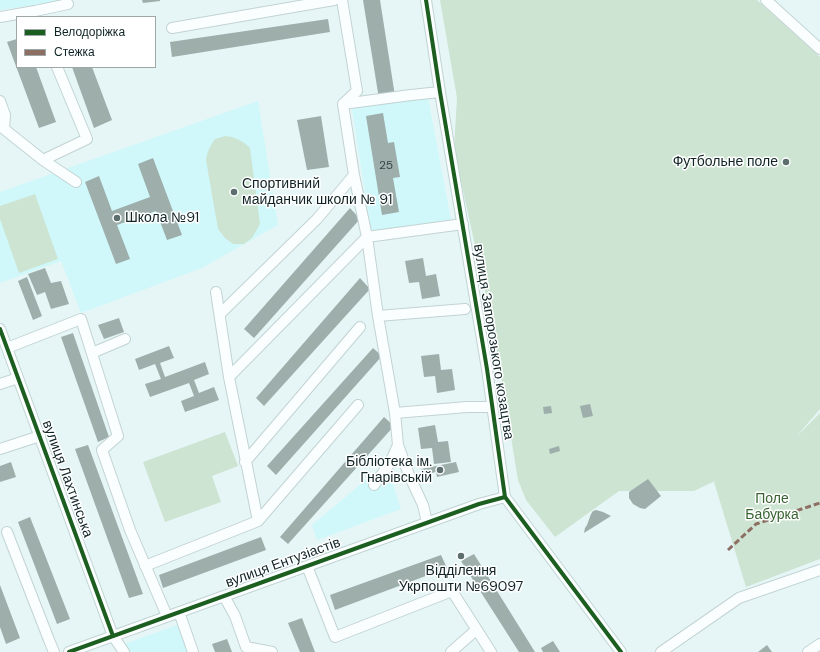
<!DOCTYPE html>
<meta charset="utf-8">
<style>
body{margin:0}
#map{position:relative;width:820px;height:652px;overflow:hidden;background:#e6f6f6;font-family:"DM Sans",sans-serif}
canvas{display:block}
.legend{position:absolute;left:16px;top:16px;width:140px;height:52px;box-sizing:border-box;background:#fff;border:1px solid #a0a7a8;margin:0;padding:5px 7px;list-style:none;font-size:12px;color:#112425}
.legend li{display:flex;align-items:center;gap:8px;height:20px}
.legend b{width:20px;border:1px solid #a0a7a8}
</style>
<div id="map">
<canvas width="820" height="652"></canvas>
<ul class="legend">
<li><b style="height:5px;background:#1b5e20"></b>Велодоріжка</li>
<li><b style="height:5px;background:#8d6e63"></b>Стежка</li>
</ul>
</div>
<script>
const g = document.querySelector('canvas').getContext('2d');
g.lineJoin = 'round';
function fillPath(path, color) {
  g.fillStyle = color;
  g.fill(path, 'evenodd');
}
function stroke(path, color, width, dash) {
  g.strokeStyle = color;
  g.lineWidth = width;
  g.lineCap = dash ? 'butt' : 'round';
  g.setLineDash(dash || []);
  g.stroke(path);
}
function drawText(font, color, halo, rows, align = 'center') {
  g.font = font + ' "DM Sans",sans-serif';
  g.lineWidth = 3;
  g.setLineDash([]);
  g.textBaseline = 'middle';
  g.strokeStyle = halo;
  g.fillStyle = color;
  for (const [text, x, y, turn = 0] of rows) {
    g.save();
    g.translate(x, y);
    g.rotate((+turn || 0) * Math.PI / 180);
    g.textAlign = isNaN(turn) ? turn : align;
    if (halo) g.strokeText(text, 0, 0);
    g.fillText(text, 0, 0);
    g.restore();
  }
}
fillPath(new Path2D(`
 M0,0H67L0,10Z
 M428,97L451,220L371,231L352,109Z
 M258,101L278,225L202,268L81,313L61,261L0,283V192Z
 M386,463L401,509L317,540L312,525Z
 M188,621L199,652H117L116,647Z`), '#d0f8fa');
fillPath(new Path2D(`
 M440,0H757L820,57V409L796,437L820,413V559L746,587L714,482L717,480L694,491H619L555,537L526,500L518,480L494,333L454,149L457,98Z
 M225,136C236,137 243,141 250,148L260,224L252,238L244,244H233L225,238L218,229L206,160C207,152 210,146 215,139Z
 M35,194L58,259L19,273L0,219V206Z
 M225,432L238,466L212,476L221,502L165,522L143,462Z`), '#cde4d2');
fillPath(new Path2D(`
 M142,0H160V1L143,3Z
 M363,0H380L395,96L379,99Z
 M328,19L330,32L172,57L170,42Z
 M17,39V67H36L56,122L39,128L7,42Z
 M72,67H92L112,120L94,128Z
 M383,113L388,143L394,142L400,177L393,178L399,212L382,215L366,116Z
 M321,116L329,167L307,170L297,120Z
 M153,158L182,235L167,240L156,211L117,225L130,259L116,264L85,182L99,176L112,211L150,197L138,164Z
 M350,208L360,219L254,338L244,329Z
 M423,258L426,276L436,274L440,296L422,299L419,282L409,283L405,261Z
 M45,268L51,283L61,281L69,304L51,309L45,292L37,295L28,274Z
 M27,277L42,316L33,320L18,281Z
 M360,278L370,289L264,406L256,398Z
 M119,318L124,332L104,339L98,325Z
 M73,333L109,437L98,442L61,337Z
 M169,346L174,358L160,363L165,377L205,362L209,374L194,380L199,393L214,387L219,400L185,412L181,401L194,396L189,383L150,397L145,384L161,379L155,364L139,370L135,359Z
 M373,348L382,356L276,475L267,466Z
 M439,354L441,370L452,369L455,390L437,393L435,376L424,377L421,356Z
 M590,404L593,416L583,418L580,406Z
 M551,406L552,413L544,414L543,407Z
 M384,417L394,426L288,544L280,537Z
 M435,425L438,442L448,441L451,462L434,464L432,448L421,449L418,428Z
 M88,445L143,594L129,598L75,449Z
 M559,446L560,451L550,454L549,449Z
 M11,462L16,477L0,482V466Z
 M456,462L459,472L437,477L436,472L422,475L421,469Z
 M648,479L661,496L645,509L640,508L633,504L629,498V492Z
 M596,510L603,512L611,516L584,533L585,528L587,525L591,514L593,511Z
 M30,517L70,619L57,624L18,522Z
 M261,537L266,550L163,588L159,575Z
 M474,554L535,652H519L461,561Z
 M441,555L447,568L335,610L330,595Z
 M0,585L20,638L6,644L0,627Z
 M302,618L315,652H300L288,623Z
 M227,639L232,652H215L212,644Z
 M553,641L560,652H543L541,648Z
 M767,645L772,652H758Z`), '#9daeab');
const minor = new Path2D(`
 M342,0L357,91L343,104L411,95L440,92
 M426,0L440,92L487,369L505,497L621,652
 M766,0L820,49
 M0,17L35,11L68,4
 M172,28L334,0
 M0,101L5,115L4,129
 M4,129L43,160L87,139L57,67
 M43,160L76,182
 M216,292L229,377L258,521
 M220,314L317,219L354,175
 M378,316L465,309
 M0,329L113,636L124,652
 M7,348L81,319L118,436L102,450L130,530L167,616
 M92,353L125,339
 M229,377L367,237L354,175L343,104
 M0,384L18,378
 M395,413L467,407H492
 M0,449L40,436
 M245,462L360,327
 M374,485L390,463L398,445
 M427,522L423,505L409,475L398,445L395,413L378,316L367,237L463,224
 M7,532L49,640L54,652
 M145,566L258,521L358,405
 M307,566L335,637L452,591L491,652
 M224,596L235,616L246,647L272,652
 M179,612L193,652
 M69,652L479,504L505,497
 M451,652L476,630
 M661,652L739,598L820,570
 M808,652L820,644`);
stroke(minor, '#c2d3d3', 12);
stroke(minor, '#fbfefe', 10);
stroke(new Path2D(`
 M728,550L756,524L820,503`), '#8d6e63', 3, [6, 3]);
stroke(new Path2D(`
 M426,0L440,92L487,369L505,497L621,652
 M0,329L113,636
 M69,652L479,504L505,497`), '#1b5e20', 4);
for (const [x, y, r, color] of [
 [786,162,4,"#5c6e6e"],
 [234,192,4,"#5c6e6e"],
 [117,218,4,"#5c6e6e"],
 [440,470,4,"#5c6e6e"],
 [461,556,4,"#5c6e6e"]
]) {
  const dot = new Path2D();
  dot.arc(x, y, r, 0, 2 * Math.PI);
  g.fillStyle = color;
  g.fill(dot);
  stroke(dot, '#fff', 1.5);
}
drawText('12px', '#344646', null, [
 ["25",386,166]
]);
drawText('14px', '#112425', '#fff', [
 ["Футбольне поле",778,162],
 ["Спортивний",242,184,"left"],
 ["майданчик школи № 91",242,200,"left"],
 ["Школа №91",125,218,"left"],
 ["Бібліотека ім.",432,462],
 ["Гнарівській",432,478],
 ["Відділення",461,571,"center"],
 ["Укрпошти №69097",461,587,"center"]
], 'right');
drawText('14px', '#112425', '#fff', [
 ["вулиця Запорозького козацтва",493,342,81],
 ["вулиця Лахтинська",67,479,70],
 ["вулиця Ентузіастів",283,563,-20]
]);
drawText('14px', '#386432', '#fff', [
 ["Поле",772,499],
 ["Бабурка",772,515]
]);
</script>
